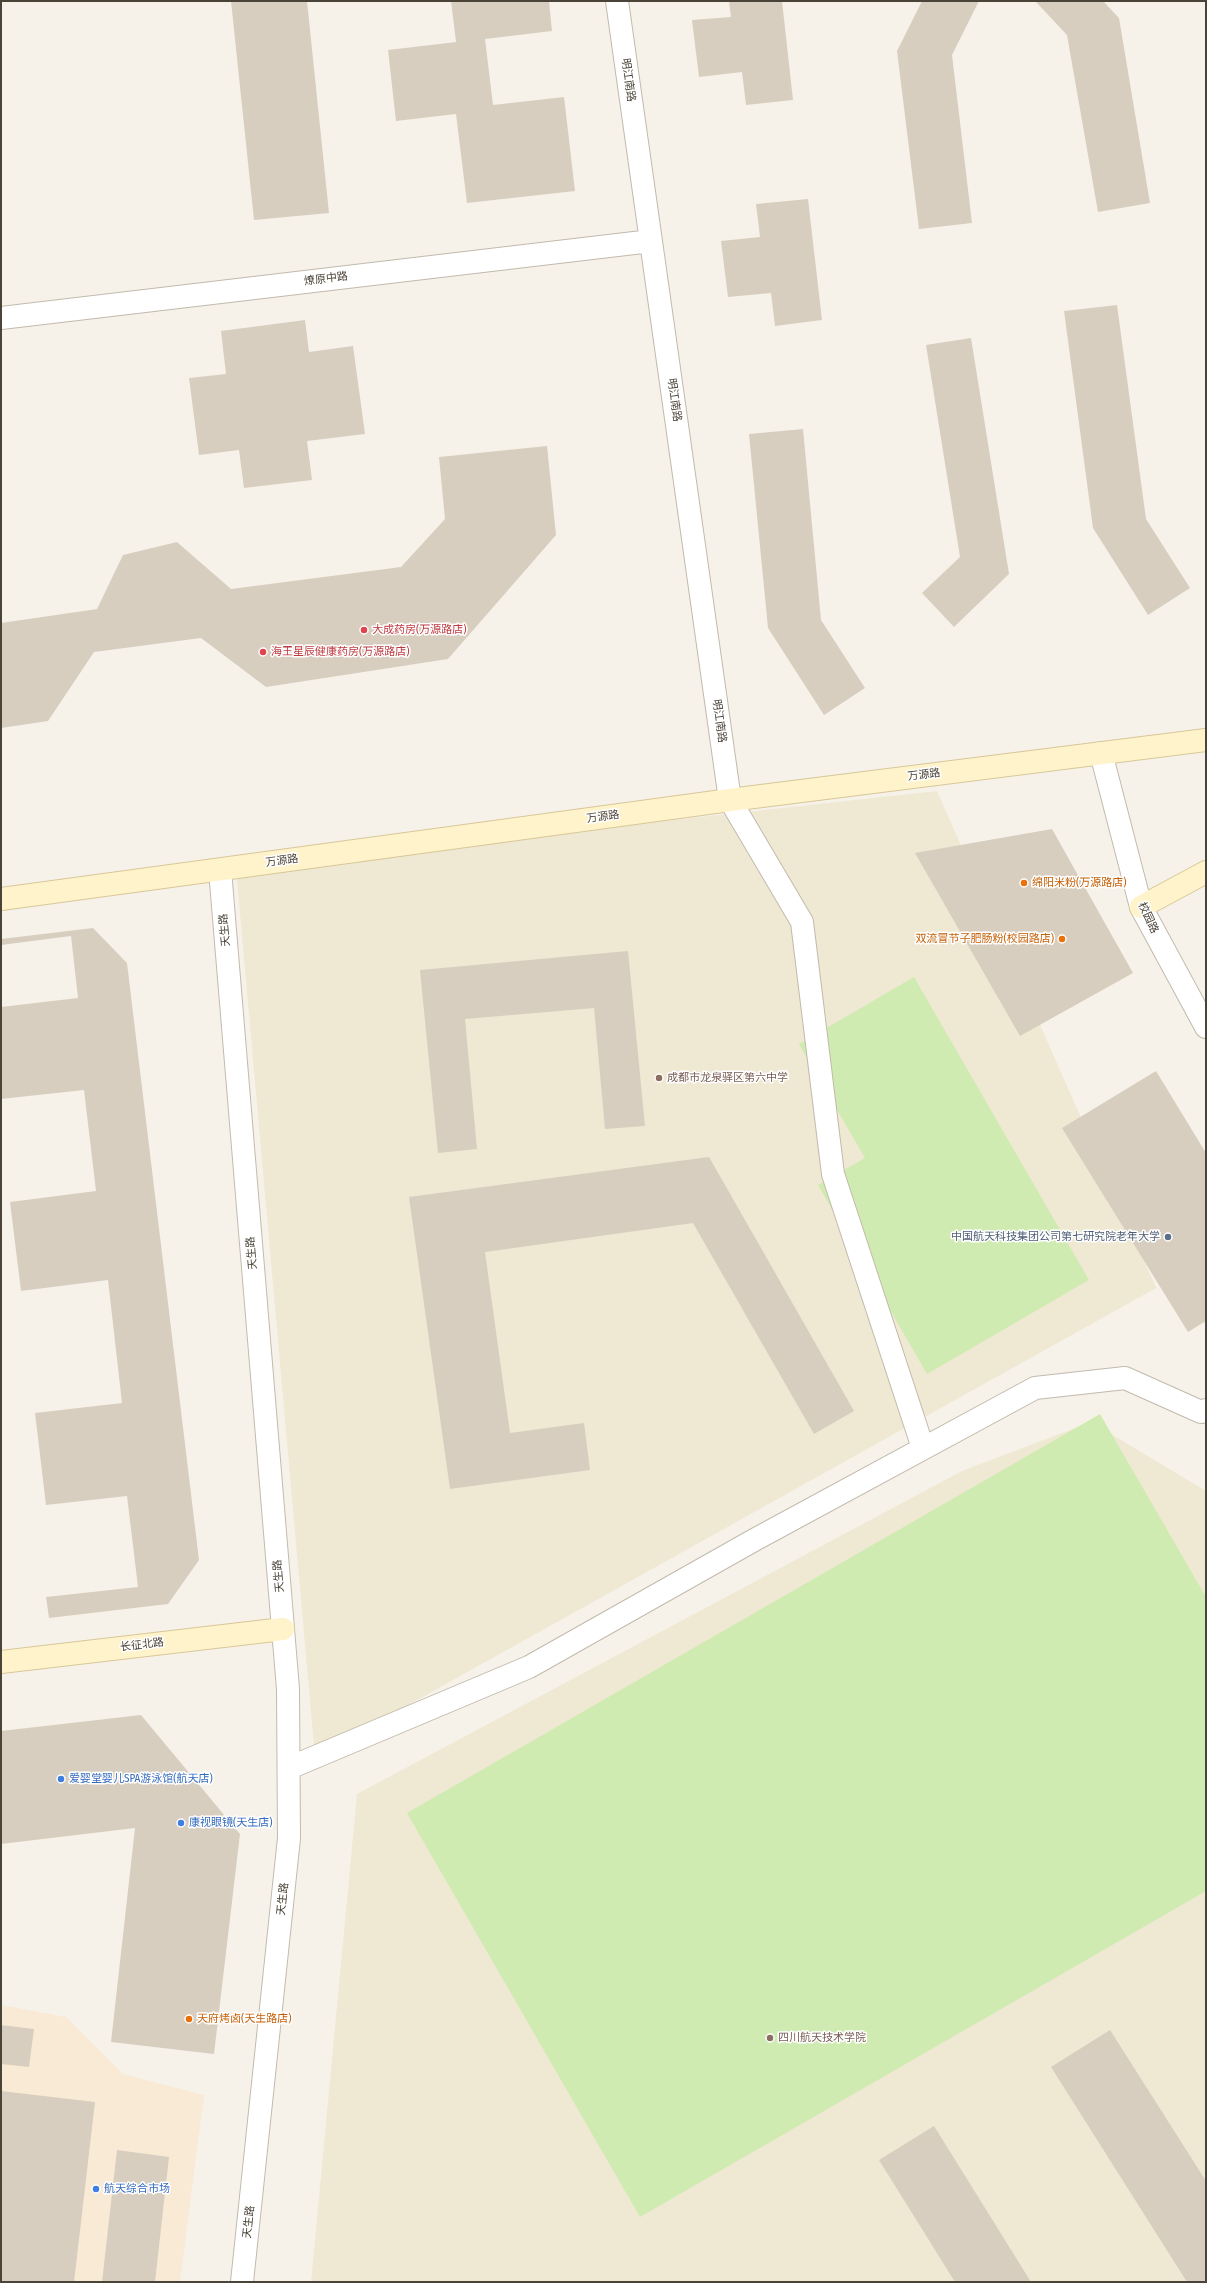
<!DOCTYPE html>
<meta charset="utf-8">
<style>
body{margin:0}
#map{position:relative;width:1207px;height:2283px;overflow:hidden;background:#f6f2ea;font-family:"Fira Sans Condensed",sans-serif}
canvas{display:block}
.frame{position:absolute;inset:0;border:2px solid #4a4337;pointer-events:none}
</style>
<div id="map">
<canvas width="1207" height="2283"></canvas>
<div class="frame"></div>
</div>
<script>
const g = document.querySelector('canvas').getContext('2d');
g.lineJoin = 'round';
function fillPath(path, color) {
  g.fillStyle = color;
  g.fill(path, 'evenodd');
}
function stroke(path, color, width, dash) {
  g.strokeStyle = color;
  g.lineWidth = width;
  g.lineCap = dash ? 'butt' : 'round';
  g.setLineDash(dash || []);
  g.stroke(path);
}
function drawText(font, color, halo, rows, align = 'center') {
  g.font = font + ' "Fira Sans Condensed","Noto Sans SC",sans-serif';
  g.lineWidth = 3;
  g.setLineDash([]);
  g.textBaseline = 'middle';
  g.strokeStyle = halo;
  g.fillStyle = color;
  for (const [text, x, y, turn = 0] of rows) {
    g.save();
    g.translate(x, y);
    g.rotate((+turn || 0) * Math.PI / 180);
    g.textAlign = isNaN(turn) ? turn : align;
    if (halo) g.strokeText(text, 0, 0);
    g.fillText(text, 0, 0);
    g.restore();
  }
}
fillPath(new Path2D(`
 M1,2005L66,2017L123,2074L204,2095L180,2282H1Z`), '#f8ead5');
fillPath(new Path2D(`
 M937,791L1156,1288L315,1757L236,868Z
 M1091,1422L1206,1491V2282H311L357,1794L962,1471Z`), '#efe8d3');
fillPath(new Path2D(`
 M914,977L1089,1280L927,1374L818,1185L865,1158L799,1044Z
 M1100,1414L1206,1597V1891L640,2217L407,1813Z`), '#d0ebb1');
fillPath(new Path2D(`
 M231,1H307L329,213L254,220Z
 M451,1H549L552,31L485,39L493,105L564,97L575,191L467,203L456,114L396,121L388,50L456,42Z
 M729,1H782L793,100L746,105L742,72L699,77L692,20L731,17Z
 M922,1H979L952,55L972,223L919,229L897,51Z
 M1035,1H1103L1119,18L1150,203L1098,212L1067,35Z
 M808,199L822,320L775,326L771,293L728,297L721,241L760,237L756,204Z
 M1117,305L1146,519L1190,588L1148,615L1093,528L1064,311Z
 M305,320L309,352L353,346L365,434L307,441L312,480L244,488L239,450L199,455L189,378L226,374L221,331Z
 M971,338L1009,574L954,627L922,593L960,557L926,345Z
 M803,429L821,620L865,688L824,715L768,628L749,434Z
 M547,446L556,535L448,659L266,687L201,638L94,652L48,721L1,728V623L97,609L123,555L177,542L231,589L401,567L445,519L439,457Z
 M1052,829L1133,973L1020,1036L915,853Z
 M93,928L127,963L199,1560L168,1604L49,1618L46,1597L138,1587L127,1496L46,1505L35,1413L122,1403L108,1280L21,1291L10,1202L96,1191L84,1090L1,1099V1007L78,998L71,936L1,945V939Z
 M628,951L645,1126L605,1129L594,1008L465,1019L477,1149L438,1153L420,970Z
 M1156,1071L1206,1153V1321L1188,1332L1062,1128Z
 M709,1157L854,1411L814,1434L693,1223L485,1252L510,1433L584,1423L590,1470L450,1489L409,1197Z
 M141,1715L240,1834L214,2054L111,2042L135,1828L1,1844V1731Z
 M1,2025L34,2029L29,2067L1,2064Z
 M1110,2030L1206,2181V2282H1187L1051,2067Z
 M1,2091L95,2102L74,2282H1Z
 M934,2126L1031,2282H955L879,2160Z
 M117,2150L169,2157L155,2282H102Z`), '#d8cebf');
const street = new Path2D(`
 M617,1L730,800L802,922L833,1174L923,1448
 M1,318L651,241
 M1101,753L1141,907L1206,1027
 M220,870L288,1689L289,1838L242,2282
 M289,1768L529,1667L756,1539L1035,1388L1125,1378L1201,1412L1206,1410`);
const secondary = new Path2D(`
 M1,899L730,800L1206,740
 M1141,907L1206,872
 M1,1662L283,1629`);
stroke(street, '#c2baac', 24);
stroke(secondary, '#d8c798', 24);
stroke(street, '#fff', 22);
stroke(secondary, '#fff3cb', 22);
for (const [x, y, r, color] of [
 [364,630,4,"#e0444e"],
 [263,652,4,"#e0444e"],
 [1024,883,4,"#e8710a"],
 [1062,939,4,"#e8710a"],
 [659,1078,4,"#8d6e63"],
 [1168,1237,4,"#5c6f8a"],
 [61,1779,4,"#3f7fe0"],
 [181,1823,4,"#3f7fe0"],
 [189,2019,4,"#e8710a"],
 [770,2038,4,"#8d6e63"],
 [96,2189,4,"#3f7fe0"]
]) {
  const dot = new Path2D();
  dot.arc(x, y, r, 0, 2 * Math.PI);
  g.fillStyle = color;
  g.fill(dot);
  stroke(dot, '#fff', 1.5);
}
drawText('11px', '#4a4337', '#fff', [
 ["明江南路",628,80,82],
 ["燎原中路",326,279,-7],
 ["明江南路",674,400,82],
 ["明江南路",719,721,82],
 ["万源路",924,775,-7],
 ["万源路",603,817,-8],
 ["万源路",282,861,-8],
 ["校园路",1148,918,65],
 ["天生路",225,930,-95],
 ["天生路",252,1253,-95],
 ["天生路",279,1576,-95],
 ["长征北路",142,1645,-7],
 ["天生路",283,1899,-84],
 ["天生路",249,2222,-84]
]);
drawText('11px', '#be3a42', '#fff', [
 ["大成药房(万源路店)",372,630],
 ["海王星辰健康药房(万源路店)",271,652]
], 'left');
drawText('11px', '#c56008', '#fff', [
 ["绵阳米粉(万源路店)",1032,883],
 ["双流冒节子肥肠粉(校园路店)",1054,939,"right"],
 ["天府烤卤(天生路店)",197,2019]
], 'left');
drawText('11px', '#785e54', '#fff', [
 ["成都市龙泉驿区第六中学",667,1078],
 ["四川航天技术学院",778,2038]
], 'left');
drawText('11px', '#4e5e75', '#fff', [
 ["中国航天科技集团公司第七研究院老年大学",1160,1237]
], 'right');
drawText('11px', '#366cbe', '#fff', [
 ["爱婴堂婴儿SPA游泳馆(航天店)",69,1779],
 ["康视眼镜(天生店)",189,1823],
 ["航天综合市场",104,2189]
], 'left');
</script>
